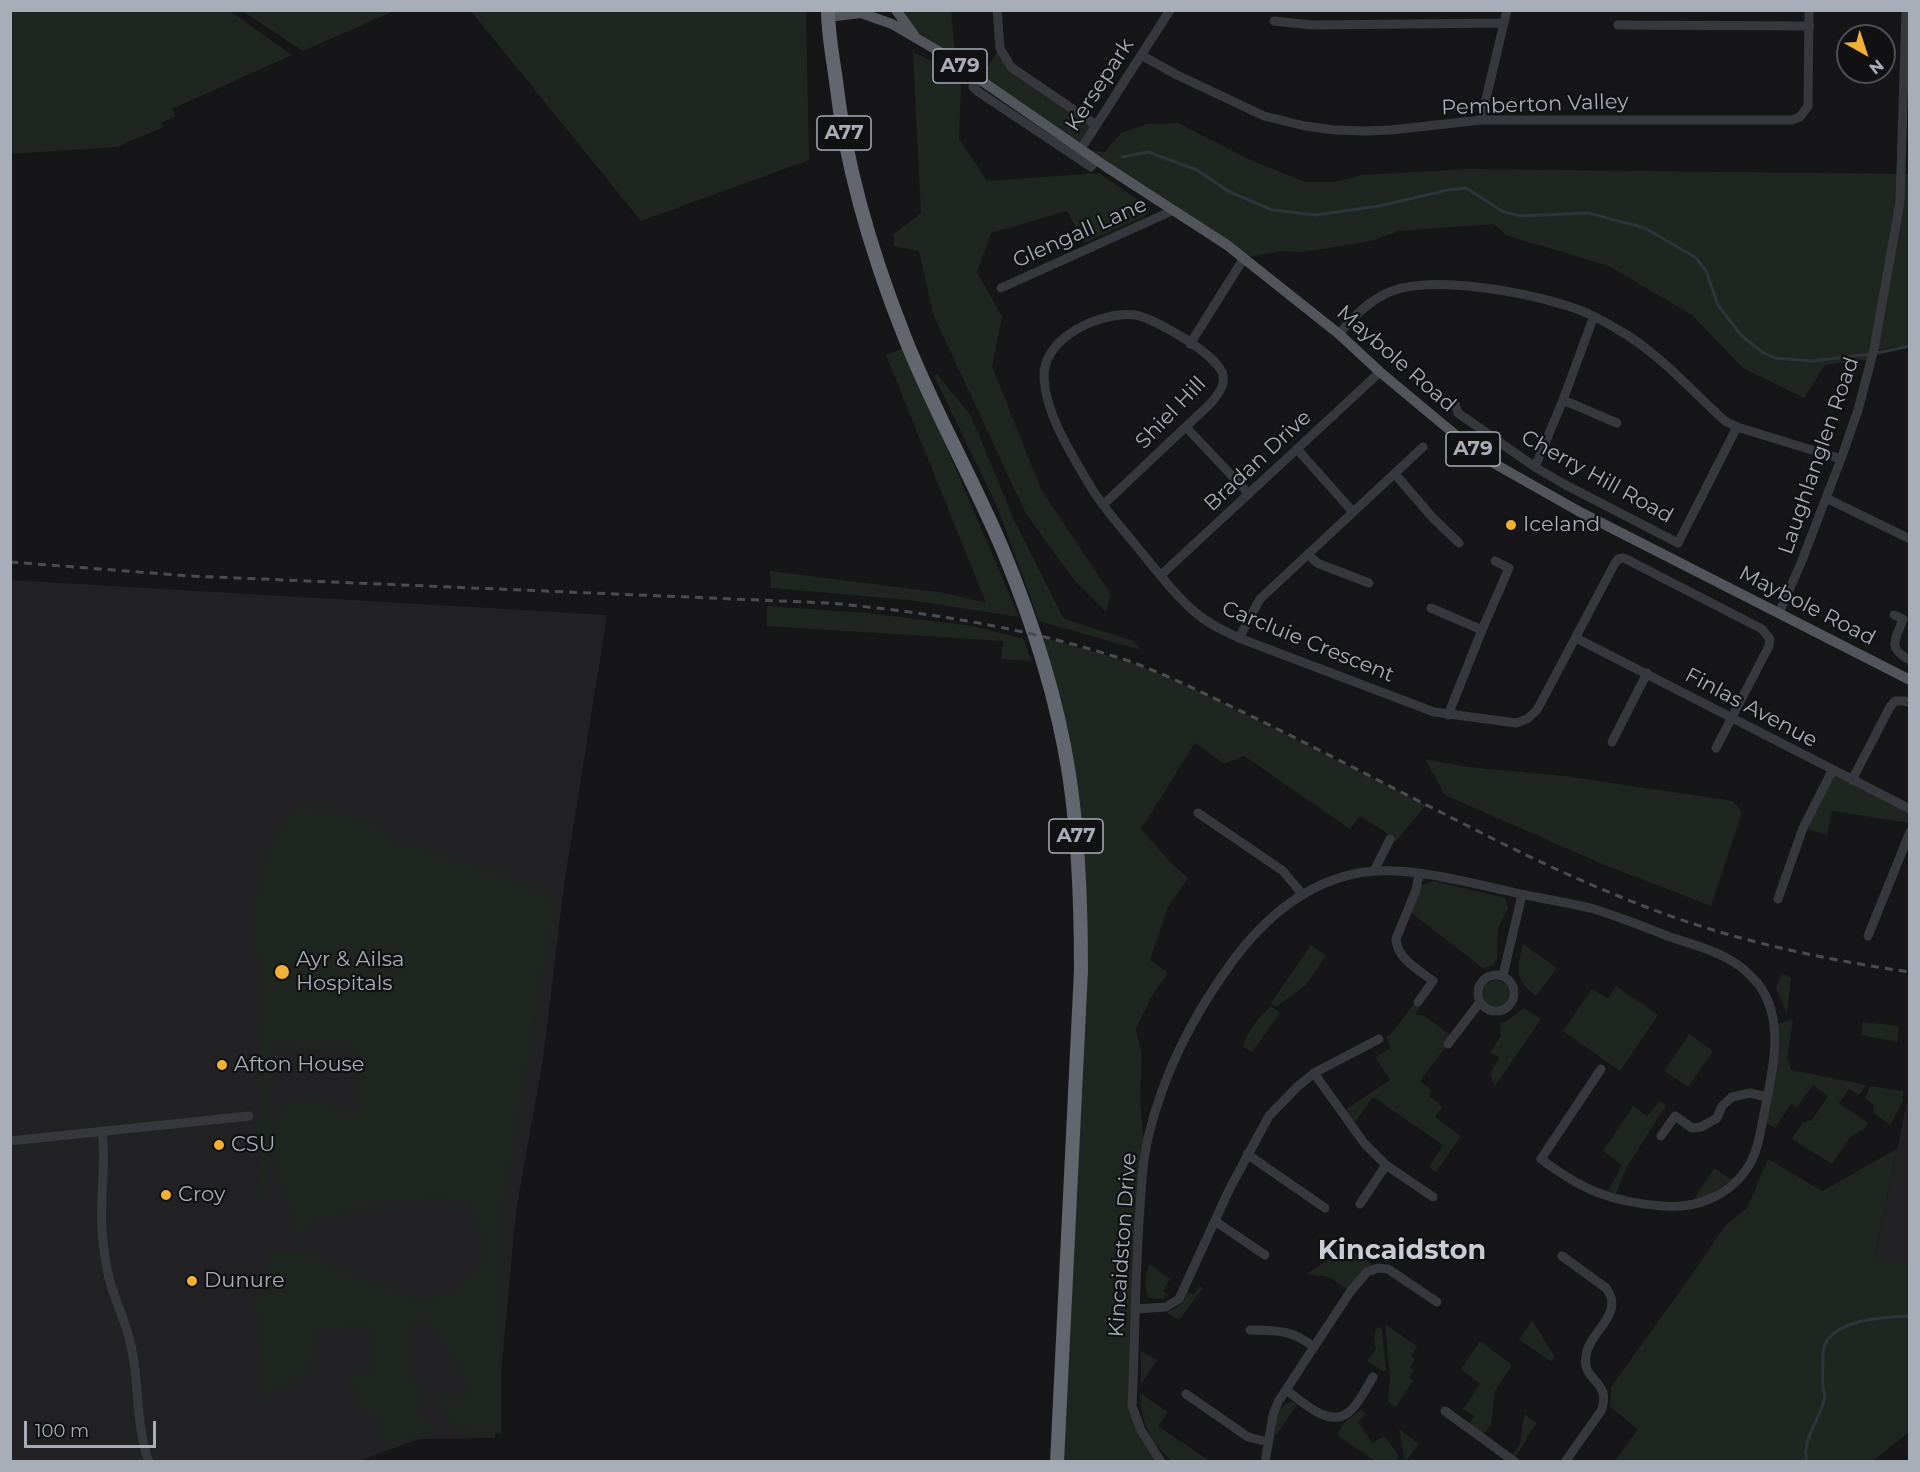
<!DOCTYPE html>
<style>
body{margin:0}
#map{position:relative;width:1920px;height:1472px;overflow:hidden;background:#161618;font-family:Montserrat,sans-serif}
canvas{display:block}
.frame{position:absolute;inset:0;border:12px solid #a8adb8;pointer-events:none}
.north{position:absolute;left:1836px;top:24px;width:60px;height:60px;box-sizing:border-box;background:#111113;border:2px solid #4d4f55;border-radius:50%;rotate:141deg;font-size:16px;font-weight:700;line-height:24px;text-align:center;color:#a8adb8}
.north::after{content:'';display:block;margin:auto;width:21px;height:27px;background:#f2b134;clip-path:polygon(50% 0,100% 100%,50% 72%,0 100%)}
.scale{position:absolute;left:24px;top:1421px;width:132px;height:27px;box-sizing:border-box;border:3px solid #a8adb8;border-top:0;padding-left:8px;font-size:18px;line-height:21px;white-space:nowrap;color:#a8adb8;-webkit-text-stroke:4px #111113;paint-order:stroke}
</style>
<div id="map">
<canvas width="1920" height="1472"></canvas>
<div class="frame"></div>
<div class="north">N</div>
<div class="scale">100 m</div>
</div>
<script>
const g = document.querySelector('canvas').getContext('2d');
g.lineJoin = 'round';
function fillPath(path, color) {
  g.fillStyle = color;
  g.fill(path, 'evenodd');
}
function stroke(path, color, width, dash) {
  g.strokeStyle = color;
  g.lineWidth = width;
  g.lineCap = dash ? 'butt' : 'round';
  g.setLineDash(dash || []);
  g.stroke(path);
}
function drawText(font, color, halo, rows, align = 'center') {
  g.font = font + ' Montserrat,sans-serif';
  g.lineWidth = 4.5;
  g.setLineDash([]);
  g.textBaseline = 'middle';
  g.strokeStyle = halo;
  g.fillStyle = color;
  for (const [text, x, y, turn = 0] of rows) {
    g.save();
    g.translate(x, y);
    g.rotate((+turn || 0) * Math.PI / 180);
    g.textAlign = isNaN(turn) ? turn : align;
    if (halo) g.strokeText(text, 0, 0);
    g.fillText(text, 0, 0);
    g.restore();
  }
}
fillPath(new Path2D(`
 M10,580L607,615L564,885L543,1059L516,1211L495,1438L420,1439L355,1462L11,1461Z
 M1909,1093V1264L1874,1259Z`), '#222225');
fillPath(new Path2D(`
 M11,10L230,11L292,55L172,109L176,116L161,123L162,128L116,147L11,154Z
 M242,11H394L303,51Z
 M471,11H806L809,160L641,221Z
 M904,11H951L956,63L917,39Z
 M1000,48L1011,68L1096,125L1082,150L1105,152L1121,133L1148,124L1178,123L1246,158L1305,182H1334L1361,175L1468,169L1909,174V345L1876,350L1896,236L1872,359L1825,365L1804,398L1743,368L1692,315L1609,266L1508,236L1493,224L1398,231L1374,240L1342,246L1301,252L1282,251L1244,258L1174,210L1105,166L979,80Z
 M913,52L941,66L961,86L959,139L987,181L1099,173L1150,208L1144,217L1084,243L1067,211L991,233L977,272L1002,317L992,366L1041,489L1111,594L1106,612L1075,581L1026,514L933,314L919,251L894,246V234L921,213Z
 M904,348L1019,617L909,600L771,588L770,571L945,593L986,603L886,355Z
 M937,374L971,416L1015,522L1064,619L1134,641L1141,650L1039,621L997,506L934,376Z
 M767,606L868,613L972,626L1024,639L1031,661L1001,659L1003,641L767,626Z
 M1045,638L1130,662L1165,676L1215,699L1426,805L1396,841L1390,839L1387,833L1360,816L1350,829L1244,756L1224,764L1195,743L1141,829L1172,864L1188,878L1168,907L1150,960L1168,973L1151,997L1136,1029L1142,1056L1140,1097L1145,1159L1132,1406L1161,1461H1057L1081,970L1074,818L1042,660Z
 M1425,759L1468,767L1565,776L1733,801L1742,812L1711,906L1600,863L1445,795Z
 M1832,771L1909,809V823L1832,811L1827,835L1803,828Z
 M298,805L375,823L399,843L419,847L456,861L498,873L555,902L501,1216V1433L458,1430L441,1412L436,1394L461,1401L469,1391L457,1362L435,1334L429,1319L407,1325L411,1380L423,1386L417,1412L438,1431L384,1446L378,1419L363,1411L349,1375L372,1371L370,1326L317,1329L314,1350L306,1373L263,1398L256,1296L268,1293L271,1276L268,1252L309,1251L335,1268L423,1301L454,1291L482,1267V1233L470,1207L445,1198L395,1201L317,1220L301,1242L272,1152L274,1121L278,1120L286,1103C301,1100 326,1097 337,1109L358,1111L360,1065L351,1047L326,1046L306,1051L290,1042L273,1041L271,1086L266,1120L272,1125L270,1165L257,1209L259,1079L261,1004L264,985L255,941L254,909L270,844Z
 M1433,881L1505,898L1508,907L1498,929L1497,959L1494,965L1483,968L1410,912L1422,885Z
 M1523,944L1557,968L1536,996C1514,980 1517,969 1523,944Z
 M1311,945L1326,956L1307,984L1276,1007L1271,1003Z
 M1781,974L1791,977L1787,1014L1776,988Z
 M1483 993a13 13 0 1 1 26 0a13 13 0 1 1-26 0Z
 M1616,986L1658,1015L1620,1071L1563,1031L1592,989L1608,999Z
 M1414,1004L1420,1007L1415,1015H1423L1453,1037L1420,1081L1432,1090L1429,1096L1442,1106L1435,1117L1461,1136L1436,1172L1429,1167L1443,1145L1373,1097L1352,1126L1342,1112L1390,1080L1375,1057L1391,1048L1386,1036L1390,1035Z
 M1271,1006L1280,1013L1252,1052L1243,1047C1247,1031 1259,1017 1271,1006Z
 M1523,1008L1541,1019L1495,1086L1490,1074L1499,1058L1490,1052L1501,1035L1500,1022L1507,1021Z
 M1793,1020L1787,1058L1791,1070L1866,1085L1859,1095L1849,1089L1839,1103L1868,1123L1864,1129L1851,1136L1832,1164L1792,1139L1802,1123L1812,1120L1828,1096L1813,1085L1797,1107L1791,1104L1775,1128L1762,1120L1774,1025Z
 M1863,1022L1899,1026L1897,1042L1861,1035Z
 M1689,1034L1713,1051L1688,1087L1664,1071Z
 M1870,1086L1903,1091V1101L1890,1125L1874,1113L1873,1104L1865,1098Z
 M1660,1101L1666,1105L1627,1167L1616,1194L1608,1191L1622,1165L1603,1151L1633,1106L1647,1116Z
 M1897,1149L1874,1258L1909,1264V1432L1873,1461H1615L1638,1429L1610,1407L1611,1387L1693,1273L1724,1227L1747,1208L1768,1159L1822,1191Z
 M1714,1168L1732,1180L1707,1197L1692,1202Z
 M1341,1244L1378,1268L1350,1292L1329,1277L1306,1274L1331,1258Z
 M1149,1264L1170,1279L1163,1291L1168,1295L1163,1299L1149,1298C1143,1287 1146,1276 1149,1264Z
 M1199,1286L1203,1288L1179,1320L1166,1312C1177,1309 1184,1303 1188,1292L1194,1295Z
 M1532,1320L1555,1357L1552,1362L1519,1340Z
 M1385,1324L1417,1346L1411,1356L1415,1359L1410,1367L1414,1370L1409,1377L1413,1381L1395,1408L1388,1401L1390,1376Z
 M1379,1327L1382,1330L1386,1369L1384,1372L1367,1361L1376,1349L1374,1336L1376,1329Z
 M1480,1341L1512,1365L1495,1391L1491,1425L1481,1437L1467,1427L1474,1416L1463,1409L1480,1384L1461,1369Z
 M1141,1351L1157,1360L1141,1384Z
 M1140,1393L1168,1412L1158,1426L1210,1461H1172C1151,1443 1140,1421 1140,1393Z
 M1290,1402L1297,1404L1275,1437C1276,1423 1275,1408 1290,1402Z
 M1360,1410L1366,1414L1358,1422L1372,1443L1384,1436L1397,1453L1398,1461H1375L1337,1435L1344,1423Z
 M1524,1414L1537,1423L1513,1460L1510,1458L1520,1443Z
 M1399,1429L1419,1444L1406,1461H1405Z`), '#1e261f');
stroke(new Path2D(`
 M1122,157L1148,152L1197,170L1228,191L1272,210L1316,215L1379,206L1448,190L1466,188L1502,211L1519,216L1588,213L1645,228L1696,258L1706,271L1718,305L1741,335L1762,352L1775,358L1812,361L1870,354
 M1877,353L1910,346
 M1807,1462C1801,1439 1819,1422 1824,1400C1826,1395 1824,1392 1823,1387C1822,1377 1823,1364 1823,1354C1824,1319 1885,1317 1910,1316`), '#2c353c', 3);
stroke(new Path2D(`
 M997,10L1000,48L1011,67L1096,125
 M1274,21L1312,25L1504,23
 M1618,25L1810,26
 M1141,55L1177,75L1264,116L1305,126L1334,130L1365,131L1391,130L1481,120H1792L1800,117L1808,106L1809,10
 M979,80L973,87L980,93L1091,167L1096,160
 M1481,120L1507,10
 M1081,149L1170,10
 M1001,288L1174,210
 M1339,334C1353,317 1370,299 1392,291C1434,275 1524,292 1568,306C1585,311 1602,320 1617,329C1658,352 1691,390 1725,421L1737,427L1841,459
 M1190,344L1244,258
 M1563,400L1617,423
 M1455,404L1458,413L1535,467L1562,483L1678,543L1737,427
 M1186,427L1249,494
 M1297,449L1353,512
 M1535,467L1563,400L1594,316
 M1395,474L1432,517L1459,543
 M1826,498L1910,539
 M1103,505L1211,403C1218,394 1225,386 1223,375C1218,355 1155,318 1135,315C1100,311 1041,338 1044,379C1047,415 1068,448 1086,479C1100,504 1120,526 1138,548C1156,570 1174,594 1196,613C1209,624 1224,631 1239,638L1434,712L1516,723L1527,719L1537,710L1614,565L1618,559L1624,558L1762,629L1770,639L1769,646L1716,748
 M1308,554L1317,563L1369,583
 M1161,575L1380,372
 M1431,608L1482,630
 M1779,613L1801,563L1841,459L1858,410L1874,349L1900,202L1906,10
 M1894,615L1903,619C1896,639 1886,648 1910,660
 M1239,638L1260,599L1423,447
 M1576,638L1910,809
 M1448,715L1482,630L1509,568L1495,561
 M1612,742L1647,673
 M1852,780L1890,707L1895,701H1905L1910,703
 M1198,813L1283,871L1302,894
 M1374,871L1390,839
 M1778,899L1803,828L1832,771
 M1868,936L1910,832
 M1478 993a18 18 0 1 1 36 0a18 18 0 1 1-36 0Z
 M1503,975L1522,895
 M1418,1002L1433,981C1419,970 1397,959 1396,939L1416,890L1419,874
 M1448,1044L1480,1002
 M1314,1073L1364,1143L1386,1165L1433,1197
 M102,1131C107,1168 98,1205 103,1242C105,1258 107,1276 113,1291C122,1318 130,1333 134,1362C139,1395 137,1430 149,1462
 M1661,1136L1675,1116L1692,1128L1701,1127L1717,1118L1722,1106L1732,1097L1750,1093L1767,1097
 M10,1141L249,1116
 M1247,1154L1325,1208
 M1360,1204L1386,1165
 M1215,1221L1265,1255
 M1562,1256L1606,1288C1626,1314 1589,1331 1586,1356C1581,1382 1613,1380 1601,1411L1565,1462
 M1135,1309L1166,1307L1179,1299L1230,1188L1269,1116L1297,1087L1314,1073L1379,1039
 M1250,1330C1279,1331 1290,1329 1314,1347
 M1286,1390C1302,1401 1329,1429 1349,1412C1359,1404 1366,1388 1373,1377
 M1186,1394L1248,1437L1268,1442
 M1445,1411L1515,1462
 M1161,1462L1141,1430L1132,1406C1135,1344 1135,1283 1139,1222C1141,1193 1142,1162 1149,1134C1164,1072 1194,1014 1232,962C1263,920 1302,885 1354,874C1408,862 1482,887 1536,897C1555,901 1575,904 1594,909C1619,917 1645,927 1670,937C1692,944 1718,951 1738,965C1746,970 1753,978 1759,985C1786,1022 1772,1073 1764,1114C1760,1133 1758,1153 1746,1170C1727,1197 1695,1209 1662,1206C1611,1202 1582,1190 1541,1159L1601,1069
 M1265,1462L1273,1415L1278,1402L1350,1292L1367,1272L1378,1268L1388,1269L1437,1302`), '#37383d', 9);
stroke(new Path2D(`
 M896,10L914,35
 M828,17L861,13L892,24L940,52L1105,166L1227,245L1339,334L1380,372L1481,456L1580,512L1910,680`), '#53555c', 10);
stroke(new Path2D(`
 M828,10C828,34 833,58 836,81C846,169 872,255 905,338C933,409 972,477 1002,548C1032,620 1057,697 1069,774C1079,839 1081,905 1081,970L1057,1462`), '#63666e', 14);
stroke(new Path2D(`
 M10,562L190,576L828,603C930,612 1032,629 1129,661C1168,675 1207,695 1245,713C1321,750 1396,790 1472,828C1534,860 1597,889 1662,913C1741,942 1827,960 1910,972`), '#4a4c52', 3, [8, 6]);
for (const [x, y, r, color] of [
 [1511,525,6,"#f2b134"],
 [282,972,8,"#f2b134"],
 [222,1065,6,"#f2b134"],
 [219,1145,6,"#f2b134"],
 [166,1195,6,"#f2b134"],
 [192,1281,6,"#f2b134"]
]) {
  const dot = new Path2D();
  dot.arc(x, y, r, 0, 2 * Math.PI);
  g.fillStyle = color;
  g.fill(dot);
  stroke(dot, '#111113', 2);
}
for (const [x, y, w] of [
 [960,66,54],
 [844,133,54],
 [1473,449,54],
 [1076,836,54]
]) {
  const box = new Path2D();
  box.roundRect(x - w / 2, y - 17, w, 34, 4.5);
  g.fillStyle = '#111113';
  g.fill(box);
  stroke(box, '#a8adb8', 1.5);
}
drawText('bold 20px', '#a8adb8', null, [
 ["A79",960,66],
 ["A77",844,133],
 ["A79",1473,449],
 ["A77",1076,836]
]);
drawText('21px', '#a8adb8', '#111113', [
 ["Kersepark",1100,85,-57],
 ["Pemberton Valley",1535,105,-2],
 ["Glengall Lane",1080,233,-24],
 ["Maybole Road",1396,359,41],
 ["Shiel Hill",1171,413,-46],
 ["Laughlanglen Road",1819,456,-71],
 ["Bradan Drive",1258,461,-43],
 ["Cherry Hill Road",1597,477,29],
 ["Maybole Road",1807,606,27],
 ["Carcluie Crescent",1308,642,22],
 ["Finlas Avenue",1751,708,28],
 ["Kincaidston Drive",1123,1245,-86]
]);
drawText('21px', '#a8adb8', '#111113', [
 ["Iceland",1523,525],
 ["Ayr & Ailsa",296,960],
 ["Hospitals",296,984],
 ["Afton House",234,1065],
 ["CSU",231,1145],
 ["Croy",178,1195],
 ["Dunure",204,1281]
], 'left');
drawText('bold 27px', '#c9ccd4', '#111113', [
 ["Kincaidston",1402,1251]
]);
</script>
